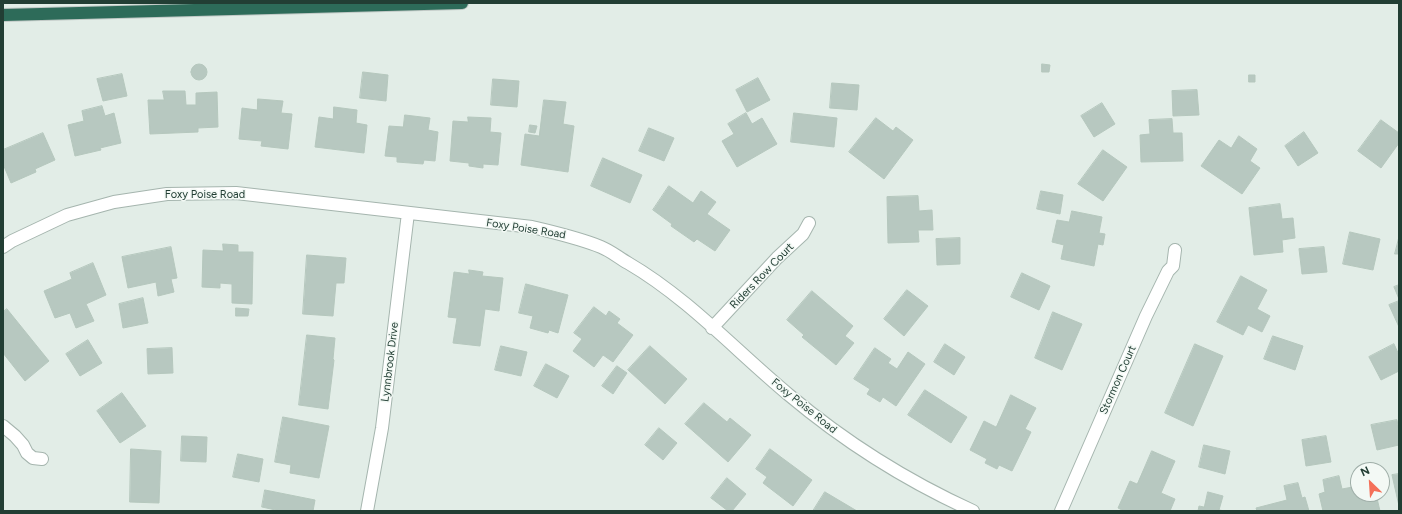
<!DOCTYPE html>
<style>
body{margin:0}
#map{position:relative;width:1402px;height:514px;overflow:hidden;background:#e2ede7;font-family:Figtree,sans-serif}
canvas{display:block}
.frame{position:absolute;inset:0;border:4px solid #223e34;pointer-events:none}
.north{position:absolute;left:1350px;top:462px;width:40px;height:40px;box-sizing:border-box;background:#f3f9f5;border:1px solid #9faea8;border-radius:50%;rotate:335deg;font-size:11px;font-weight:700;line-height:16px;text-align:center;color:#223e34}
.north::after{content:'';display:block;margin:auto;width:14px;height:18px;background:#f47059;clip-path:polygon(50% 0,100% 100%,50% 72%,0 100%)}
</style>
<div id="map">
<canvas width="1402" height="514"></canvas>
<div class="frame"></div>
<div class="north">N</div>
</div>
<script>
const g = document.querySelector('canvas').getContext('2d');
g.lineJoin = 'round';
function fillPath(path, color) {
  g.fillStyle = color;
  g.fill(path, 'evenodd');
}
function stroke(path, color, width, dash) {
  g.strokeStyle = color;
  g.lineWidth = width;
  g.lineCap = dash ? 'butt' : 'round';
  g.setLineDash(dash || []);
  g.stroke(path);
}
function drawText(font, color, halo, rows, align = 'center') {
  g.font = font + ' Figtree,sans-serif';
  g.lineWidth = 3;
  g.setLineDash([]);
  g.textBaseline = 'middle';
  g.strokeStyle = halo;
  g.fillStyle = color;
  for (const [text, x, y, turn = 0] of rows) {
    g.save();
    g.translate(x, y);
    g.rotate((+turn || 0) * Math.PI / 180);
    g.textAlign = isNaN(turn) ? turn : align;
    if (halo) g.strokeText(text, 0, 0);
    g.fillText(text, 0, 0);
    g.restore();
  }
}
const building = new Path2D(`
 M191 72a8 8 0 1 1 16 0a8 8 0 1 1-16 0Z
 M1042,64L1050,65L1049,72H1042Z
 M363,72L388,75L386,101L360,98Z
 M122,74L127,96L103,101L97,79Z
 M1249,75H1255V82H1249Z
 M758,78L770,100L747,112L736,90Z
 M493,79L519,81L517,107L491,105Z
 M832,83L859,85L857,110L830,108Z
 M1197,90L1199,115L1173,116L1172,91Z
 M163,91H185L186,105H196V93L217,92L218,127L198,128V132L150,134L148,100H164Z
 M258,99L283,101L281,113L292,114L288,149L261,146L262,141L239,139L242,108L257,110Z
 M544,100L566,102L563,124L574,126L568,172L521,165L525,134L539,136Z
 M1102,103L1115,124L1094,137L1081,116Z
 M102,106L105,116L114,113L121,143L100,148L101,150L75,156L68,125L84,121L82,111Z
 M334,107L357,110L356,123L367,125L364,153L315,147L319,117L333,119Z
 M746,113L752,124L762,118L777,144L737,167L722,141L734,134L728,124Z
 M794,113L837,118L834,147L791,142Z
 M405,115L430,118L428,130L438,132L435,161L424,160L423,164L397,162V157L385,156L389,126L403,127Z
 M468,117L491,118L490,132L501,133L498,165L483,164V168L469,166V163L450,161L453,121L468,122Z
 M876,118L893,131L896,127L913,140L884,179L849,152Z
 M1172,119L1173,133H1182L1183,161L1141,162L1140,135L1150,134L1149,120Z
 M1381,120L1399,133V143L1381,168L1358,151Z
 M530,125L537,126L535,133L529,132Z
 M649,128L674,138L664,161L639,151Z
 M1304,132L1318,153L1298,166L1285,146Z
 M43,133L55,160L35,169L36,172L11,183L3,164V150Z
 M1239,136L1257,149L1250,161L1260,168L1242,194L1201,166L1219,140L1231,148Z
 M1103,150L1127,167L1103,201L1078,184Z
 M603,158L642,175L630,203L591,186Z
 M669,186L693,203L701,191L716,202L707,214L730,230L715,251L697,239L694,242L671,226L672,224L653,210Z
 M1041,191L1063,195L1060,214L1037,209Z
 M918,196L919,211L932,210L933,230H918L919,242L888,243L887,197Z
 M1280,204L1282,219L1293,218L1295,238L1282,240L1283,252L1254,255L1249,208Z
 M1072,211L1102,217L1099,233L1105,234L1103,245L1098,244L1094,266L1061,259L1064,245L1052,242L1057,220L1069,222Z
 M1350,232L1380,239L1373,270L1343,264Z
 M1399,237V254H1395Z
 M960,238V264L937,265L936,239Z
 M223,244L238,245V252H253L252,304L232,303V284L220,283V288L202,287L203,250L223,251Z
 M171,247L177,278L171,279L174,292L158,296L156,282L128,288L122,257Z
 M1324,247L1327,272L1302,274L1299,249Z
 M307,255L346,258L344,283H336L333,316L303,314Z
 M93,263L106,295L86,304L94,321L76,328L70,313L55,318L44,291L72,279L70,273Z
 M469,270L483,272L482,276L503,278L499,311L485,309L480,346L453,343L457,318L448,317L454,272L469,274Z
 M1022,273L1050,286L1039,310L1011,297Z
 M1241,276L1267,290L1257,309L1270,316L1262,332L1248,325L1243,335L1217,322Z
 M526,284L568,295L558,333L549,330L548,333L530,328L533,316L519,313Z
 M1399,285V299L1394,287Z
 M907,290L928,306L904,336L884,319Z
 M812,291L853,326L845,336L854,343L836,365L802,337L804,335L787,320Z
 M143,298L148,323L123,328L119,304Z
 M1399,301V327L1389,305Z
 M594,307L606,316L609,311L620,319L617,323L633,335L613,362L603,355L594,367L573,351L582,339L574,333Z
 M236,308L249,309L248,316H236Z
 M7,309L49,361L25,381L3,353V312Z
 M1053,312L1082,324L1062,370L1035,358Z
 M307,335L335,338L333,359L334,360L328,409L299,405Z
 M1273,336L1303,346L1295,370L1264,359Z
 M88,340L102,363L80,376L66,354Z
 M945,344L965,357L954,375L934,362Z
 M1195,344L1223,356L1193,426L1165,413Z
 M1394,344L1399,355V371L1381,380L1369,357Z
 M501,346L527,352L521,376L495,370Z
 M650,346L687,379L665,404L628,370Z
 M172,348L173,373L148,374L147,349Z
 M875,348L891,359L888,363L897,369L908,352L925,364L896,406L883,397L880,402L867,394L870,389L854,379Z
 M546,364L569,376L557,398L534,386Z
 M617,366L627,373L613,394L602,386Z
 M925,390L967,417L951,443L908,415Z
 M122,393L146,426L120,443L97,411Z
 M1011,395L1036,408L1025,429L1031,432L1012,471L999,465L997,469L985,463L987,459L970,450L984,421L996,427Z
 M704,403L727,422L730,418L751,435L728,462L685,424Z
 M283,417L329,426L319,478L290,473L291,465L275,462Z
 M1397,420L1399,431V445L1377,450L1371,425Z
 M659,428L677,443L663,460L645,445Z
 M182,436L207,437L206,462L181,461Z
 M1326,436L1331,462L1306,466L1302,440Z
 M1204,445L1230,451L1225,474L1199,467Z
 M131,449L161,451L159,503L130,502Z
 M770,449L812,480L793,506L763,483L767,477L756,469Z
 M1152,451L1175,461L1161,493L1175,499L1170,511H1124L1118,508L1130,481L1137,484Z
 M238,454L263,459L259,482L233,477Z
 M1372,464L1373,470H1366L1365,465Z
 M1399,474V506L1392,475Z
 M1339,476L1342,489L1358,486V494H1376L1380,511H1323L1319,494L1325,492L1323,480Z
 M727,478L746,494L732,511H728L711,498Z
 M1298,483L1302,498L1305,497L1309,511H1257L1256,508L1287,500L1284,486Z
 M265,490L315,500L313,511H280L262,507Z
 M825,492L857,511H813Z
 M1208,492L1223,496L1219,510L1225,511H1198L1199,506L1204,507Z`);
fillPath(building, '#b7c8c0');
stroke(building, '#b5c7bd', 1);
const minor = new Path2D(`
 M3,247L12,241L67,215L114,202L167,194L236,193L532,227C556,233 579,238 601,247C611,251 619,258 628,263C688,298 736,351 789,395C845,442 907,481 973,511
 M712,328L777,258L803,234L809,223
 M3,426L15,436L23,445L27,453L33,458L42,459
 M367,511L382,428L408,213
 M1061,511L1146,316L1168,271L1173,266L1175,250`);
const motorway = new Path2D(`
 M3,15L462,3`);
stroke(minor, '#a5b5ae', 14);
stroke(motorway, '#c1c9c6', 14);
stroke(minor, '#fff', 12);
stroke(motorway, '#2d6b59', 12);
drawText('11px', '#223e34', '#f3f9f5', [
 ["Foxy Poise Road",205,195],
 ["Foxy Poise Road",526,229,9],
 ["Riders Row Court",762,276,-46],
 ["Lynnbrook Drive",390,362,-83],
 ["Stormon Court",1118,380,-66],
 ["Foxy Poise Road",804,406,39]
]);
</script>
